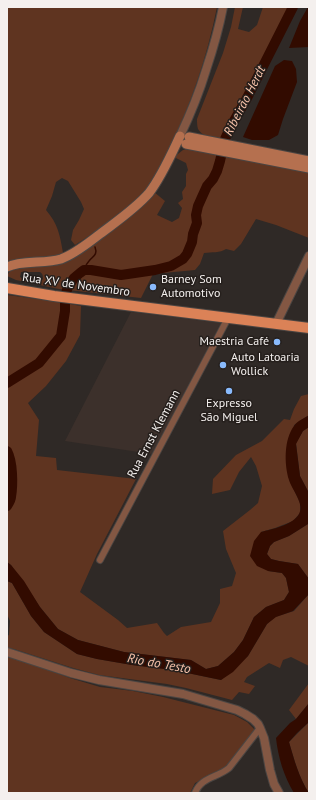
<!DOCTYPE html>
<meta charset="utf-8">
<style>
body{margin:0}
#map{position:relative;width:316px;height:800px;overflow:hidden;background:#2f2926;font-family:"PT Sans",sans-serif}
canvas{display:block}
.frame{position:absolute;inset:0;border:8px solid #f4f0ee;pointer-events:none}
</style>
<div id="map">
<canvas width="316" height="800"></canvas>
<div class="frame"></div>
</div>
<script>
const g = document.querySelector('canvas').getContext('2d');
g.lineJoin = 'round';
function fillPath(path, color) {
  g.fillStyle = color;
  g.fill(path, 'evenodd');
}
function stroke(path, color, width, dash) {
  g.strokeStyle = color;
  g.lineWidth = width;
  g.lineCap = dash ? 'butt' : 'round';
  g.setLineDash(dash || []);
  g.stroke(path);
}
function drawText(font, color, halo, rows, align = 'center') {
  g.font = font + ' "PT Sans",sans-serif';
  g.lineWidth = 3;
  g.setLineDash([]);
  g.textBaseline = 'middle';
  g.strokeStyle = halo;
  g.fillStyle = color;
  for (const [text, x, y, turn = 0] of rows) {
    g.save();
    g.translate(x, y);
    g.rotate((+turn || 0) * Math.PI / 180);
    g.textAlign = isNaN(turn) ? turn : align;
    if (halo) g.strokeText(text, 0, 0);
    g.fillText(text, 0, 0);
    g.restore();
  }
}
fillPath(new Path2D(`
 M131,312L221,323L152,454L65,441Z`), '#3c302b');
fillPath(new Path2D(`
 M7,7H217C207,57 191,105 168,151C162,163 157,175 149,186C143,195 133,202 125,209C109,222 93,234 75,245L71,240L73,230L79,220L84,209L81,202L68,181L62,178L56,182L52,196L46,210C58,224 60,235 63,253C46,260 25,258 7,261Z
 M235,7H243L238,29L249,32L257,25L263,7H292L273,45L270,59L253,93L242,109L229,141C219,139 204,139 198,129C197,126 197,122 197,119L223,53L231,27Z
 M187,149H193L309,173V238L276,225L256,219L241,244L234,251L226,249C220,253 212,252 204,253L200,264L195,270L153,274L141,298L59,289L16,280L7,276C9,271 12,270 16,268L50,266L60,264L68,262L93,244L154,192L165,201L157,215L172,222L179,218L182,208L178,203L183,199L182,192L186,186V174L188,170L186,163L174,157L183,150ZM21,272H40C43,274 43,276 43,279L40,282L23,279L20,277Z
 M7,295L53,301L81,306L80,335L66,361L46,386L28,403L39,420L36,456L56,458L57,470L136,479L97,554L80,592L118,620L127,628L157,623L164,633L167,636L181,627L211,622L220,603V589L232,586L236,573L226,549L223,531L250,510L258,503L262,486L256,466L251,457L239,472L230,490L212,494L213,479L236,455L262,441L284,419L290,420L294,409L301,396L309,394V415L294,425L289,479L300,503V513L293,521L275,528L261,532L268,571L282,573L286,578L289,592L284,600L266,607L254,617L243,640L234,652L218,666L206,669L191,660L124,652L78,640L58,629L40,607L11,565L7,562Z
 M309,427V493L300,476L296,443L303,431Z
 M309,520V579L298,564L279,561L271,559L267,554L270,546L274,542L289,536L308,524Z
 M7,581L12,583L31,616L44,632L77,654L97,659L132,665L173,670L221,680L248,656L267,624L275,617L294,611L309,594V666L291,657L283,660L280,668L269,663L247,677L244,682L255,686L249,694L239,692L232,700L186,688L167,684L99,675L73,668L14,649L7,648V636L9,635L10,621L7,614Z
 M7,657L15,658L70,678L100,687L133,691L163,697L234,715L247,722L255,730L224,769L195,783L190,793H7Z
 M309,683V703L296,719L289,710Z
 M309,722V793C299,778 294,759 289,742Z`), '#5f3420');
fillPath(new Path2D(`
 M308,7H309V47L289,48L300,21Z
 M284,60L292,61L296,69L297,82L283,119L278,135L269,140H252L243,137L275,66Z
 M309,415V427L303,431L296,444L300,476L309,493V520L308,524L289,536L274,542L270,546L267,554L271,559L279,561L298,564L309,579V594L293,611L276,617L267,624L248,656L233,672L221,680L173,670L132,665L97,659L77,654L44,632L31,616L12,583L7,581V562L11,565L24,581L40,607L58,629L78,640L124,652L191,660L206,669L218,666L234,652L243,640L254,617L266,607L284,600L289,592L286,578L282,573L268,571L257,566L250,556L254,541L261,532C272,529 293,525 299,514C305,504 292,490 289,480C284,464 284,439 294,426C297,421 305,418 309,415Z
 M309,703V722L297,733L289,742C294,759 299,778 309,793H294C284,777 278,757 276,738L290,723L296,719Z`), '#320b00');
stroke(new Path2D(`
 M84,270C85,267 86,264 89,261C93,256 98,255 95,247`), '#320b00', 1.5);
stroke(new Path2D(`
 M7,383L39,363L61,336L65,311V296L68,287L74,278L80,273L84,270H91L121,275L155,270L171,266L183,259L187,254L192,242L193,234L197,223L196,215L198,206L202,197L207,186L213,179L217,171L220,161L225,139L230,128L247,98L293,7
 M7,451C13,462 13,485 11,497C11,500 9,503 7,506`), '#320b00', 10);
const minor = new Path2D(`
 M100,560L228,318
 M195,793C201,777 217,778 229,768L260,728`);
const tertiary = new Path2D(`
 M180,136C190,115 199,93 206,70C213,49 219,28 223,7
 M276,324L309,256
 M7,652L71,673L99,680L183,694L237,710L245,714L253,719L258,724L260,728L264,738L270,770L274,784L279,793`);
const secondary = new Path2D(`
 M189,137L309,161
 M186,144L309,168
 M7,267C22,260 45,264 61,259C75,254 88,243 100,234C117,221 135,209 149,193C162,176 171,155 180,136`);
const primary = new Path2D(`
 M7,288L54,296L309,328`);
stroke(minor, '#4b4542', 8);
stroke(tertiary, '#4b4542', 10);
stroke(secondary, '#4b4542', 11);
stroke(primary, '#4b4542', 12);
stroke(minor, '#835743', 6);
stroke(tertiary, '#835743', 8);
stroke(secondary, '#b5704f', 9);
stroke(primary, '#db8257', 10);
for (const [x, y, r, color] of [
 [153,287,4,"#89bafc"],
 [277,342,4,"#89bafc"],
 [223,365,4,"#89bafc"],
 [229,391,4,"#89bafc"]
]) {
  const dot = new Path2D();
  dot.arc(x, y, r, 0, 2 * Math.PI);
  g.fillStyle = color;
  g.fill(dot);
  stroke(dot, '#251f1c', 1.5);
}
drawText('12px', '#f4f0ee', '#251f1c', [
 ["Barney Som",161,280],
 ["Automotivo",161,294],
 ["Maestria Café",269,342,"right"],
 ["Auto Latoaria",231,358],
 ["Wollick",231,372],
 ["Expresso",229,404,"center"],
 ["São Miguel",229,418,"center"]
], 'left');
drawText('12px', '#f4f0ee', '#251f1c', [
 ["Rua XV de Novembro",76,285,8],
 ["Rua Ernst Klemann",154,434,-62]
]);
drawText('italic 13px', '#f7c2a9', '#251f1c', [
 ["Ribeirão Herdt",245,101,-63],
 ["Rio do Testo",159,664,10]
]);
</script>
